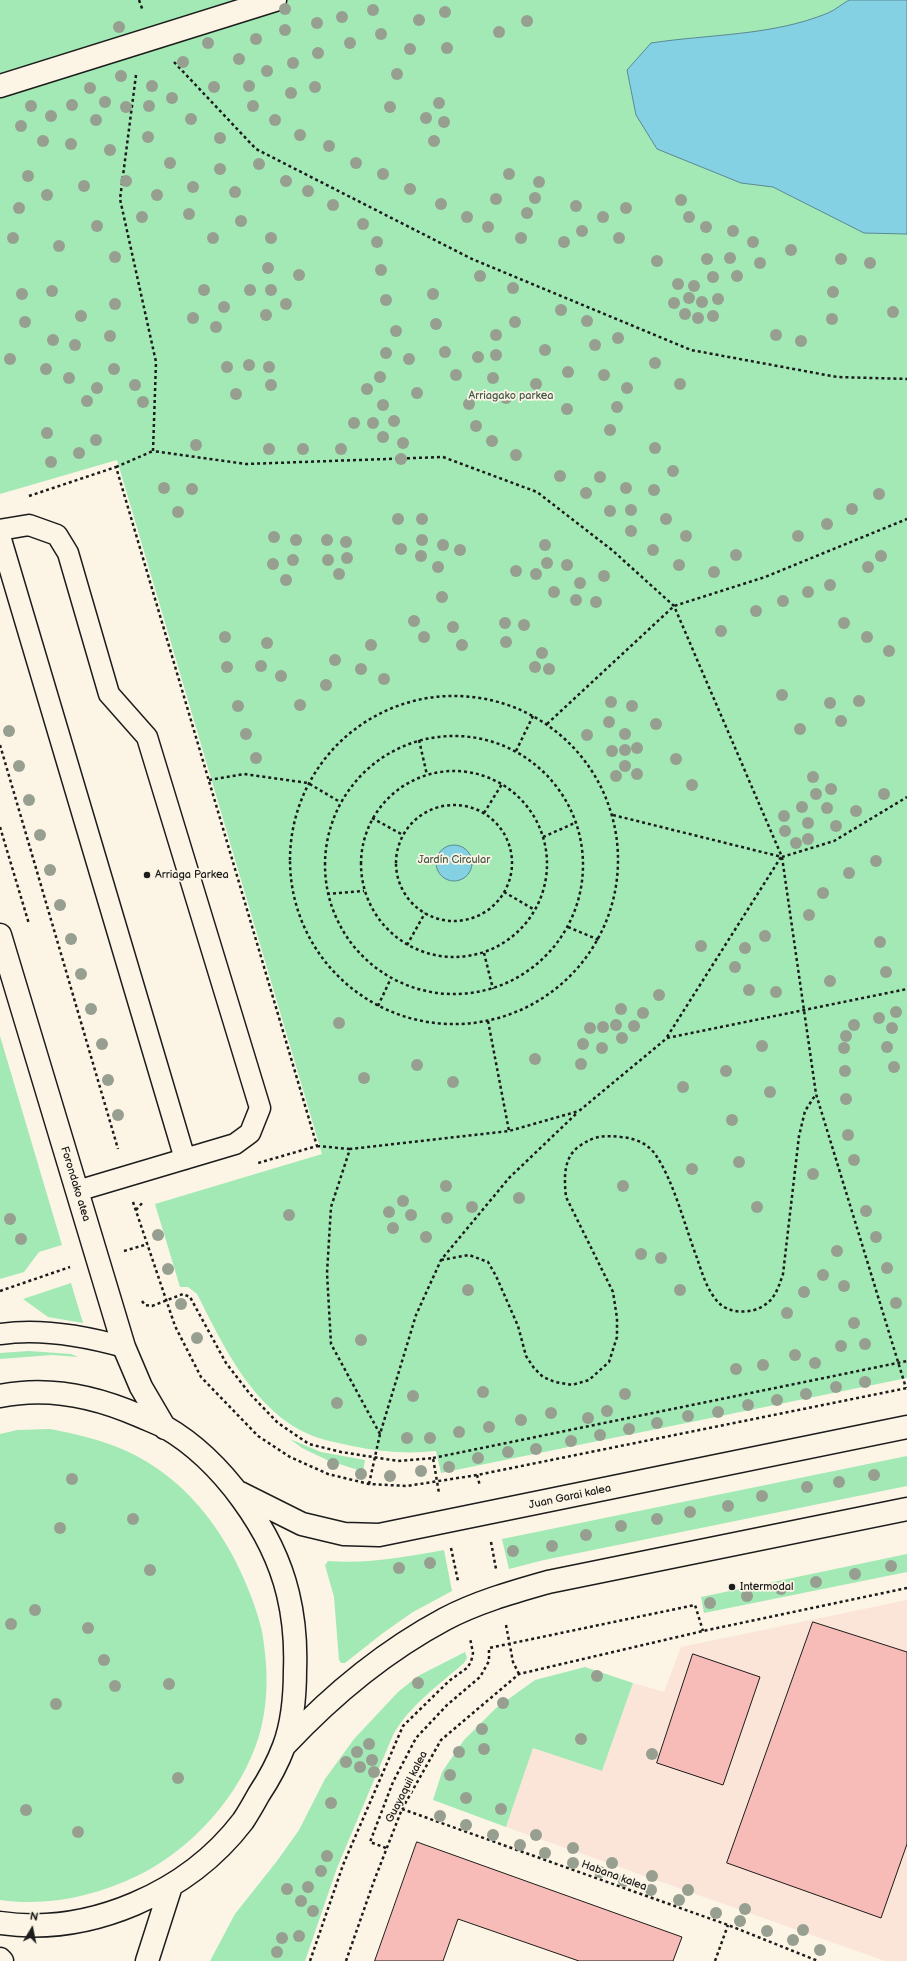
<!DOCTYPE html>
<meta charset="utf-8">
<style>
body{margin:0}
#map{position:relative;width:907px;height:1961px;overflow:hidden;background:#fcf5e5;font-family:"Balsamiq Sans",sans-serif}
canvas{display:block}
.north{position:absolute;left:12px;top:1909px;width:40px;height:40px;-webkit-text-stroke:3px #fcf5e5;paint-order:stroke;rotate:10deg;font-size:11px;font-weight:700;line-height:16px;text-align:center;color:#1c1c1c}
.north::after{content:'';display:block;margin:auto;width:14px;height:18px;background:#1c1c1c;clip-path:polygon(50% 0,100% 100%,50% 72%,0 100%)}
</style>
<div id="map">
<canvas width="907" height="1961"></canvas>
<div class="north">N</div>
</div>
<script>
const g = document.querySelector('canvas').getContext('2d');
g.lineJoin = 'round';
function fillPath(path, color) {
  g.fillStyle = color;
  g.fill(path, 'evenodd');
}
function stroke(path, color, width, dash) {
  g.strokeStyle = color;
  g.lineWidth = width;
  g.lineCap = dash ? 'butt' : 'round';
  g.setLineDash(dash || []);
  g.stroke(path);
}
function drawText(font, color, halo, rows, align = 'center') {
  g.font = font + ' "Balsamiq Sans",sans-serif';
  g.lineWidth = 3.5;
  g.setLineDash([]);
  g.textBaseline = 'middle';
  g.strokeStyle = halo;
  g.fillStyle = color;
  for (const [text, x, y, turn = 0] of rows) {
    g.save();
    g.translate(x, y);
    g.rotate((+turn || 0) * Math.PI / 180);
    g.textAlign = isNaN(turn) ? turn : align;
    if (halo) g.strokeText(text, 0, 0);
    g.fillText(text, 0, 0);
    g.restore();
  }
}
fillPath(new Path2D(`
 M907,1600V1961H885L506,1827L533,1748L602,1771L633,1683L664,1692L681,1647Z`), '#fbe4d8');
fillPath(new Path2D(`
 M0,0H907V1378L441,1473L436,1451C408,1454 380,1452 352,1446C334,1442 316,1439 300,1430C249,1402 222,1343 197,1294L188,1287H180L155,1204L322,1154L117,460L0,494Z
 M0,1036L62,1245L39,1252L24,1272L0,1279Z
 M71,1283L83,1323L48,1317L23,1299Z
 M29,1351L71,1354L78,1357L52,1355L0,1359V1353Z
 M50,1429C86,1436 120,1444 152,1465C188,1488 216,1523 235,1560C246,1582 255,1604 261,1627C263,1635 264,1645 265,1653C268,1680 267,1709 259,1736C241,1795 193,1848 139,1875C96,1896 48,1907 0,1900V1434L17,1430Z
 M290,1439L321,1452L365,1460L362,1477L357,1476L358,1470L336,1463L334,1467L329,1465V1461L302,1448Z
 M907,1456V1486L544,1560L509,1569L502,1539Z
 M444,1550L452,1591L413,1612L383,1633L345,1663H341L339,1660L334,1597L325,1565L328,1561C368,1564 405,1557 444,1550Z
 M907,1554V1572L704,1613L701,1597Z
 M465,1652L467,1658L464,1663C439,1685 409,1706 393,1735L337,1868L305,1961H210L235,1914L277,1861L299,1830L325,1779L354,1739L398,1692L418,1676Z
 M585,1667L633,1683L602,1771L533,1748L506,1827L433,1800L442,1772L464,1740L496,1708L535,1680Z`), '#a2e9b5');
const water = new Path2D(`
 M849,0H907V234L864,233L773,187L741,183L657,149L636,115L627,70L651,43C710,34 772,36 828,13C835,10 842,4 849,0Z
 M436 863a18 18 0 1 1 36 0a18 18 0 1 1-36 0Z`);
fillPath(water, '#85d1e4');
stroke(water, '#5b8994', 1);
const building = new Path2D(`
 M813,1622L907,1652V1844L881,1918L727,1863Z
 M693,1654L760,1677L723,1785L657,1763Z
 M417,1842L682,1937L673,1961H579L458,1919L443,1961H375Z`);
fillPath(building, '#f8bcb8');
stroke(building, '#1c1c1c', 1);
const lane = new Path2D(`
 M0,530L29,525L57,535L68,553L109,694L147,737L260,1108L250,1133L235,1144L77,1191
 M0,536L185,1159
 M0,1334C41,1328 85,1336 124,1347`);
const street = new Path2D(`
 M0,86L275,0`);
const primary = new Path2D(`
 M0,935L124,1347L141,1387L165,1428
 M0,1396C48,1386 97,1397 140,1416C149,1420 157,1423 165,1427C222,1460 273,1531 288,1594C294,1619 296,1645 295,1670C295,1695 293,1722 284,1746C278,1762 269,1779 259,1794C254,1803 249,1812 243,1821C188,1893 90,1936 0,1923
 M240,1493L302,1524L344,1534L379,1535L907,1427
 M285,1745C331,1696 385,1651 445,1619C477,1602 513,1592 548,1582L907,1509
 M0,1959L2,1961
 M147,1961L171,1886`);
stroke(lane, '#1c1c1c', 23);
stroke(street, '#1c1c1c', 25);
stroke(primary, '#1c1c1c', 25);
stroke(new Path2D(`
 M139,0L143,11
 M174,62L256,149L472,259L691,350L837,377L907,379
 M136,75L120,199L156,362L153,451L246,464L443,457L537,492L612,550L674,606L782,857L816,1094L906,1388
 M116,467L153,451
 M29,496L116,467L317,1146L258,1163
 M290 860a164 164 0 1 1 328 0a164 164 0 1 1-328 0Z
 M547,724L674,606L765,577L907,519
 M325 865a129 129 0 1 1 258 0a129 129 0 1 1-258 0Z
 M419,740L427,775
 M0,745L118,1149
 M516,751L533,716
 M361 864a93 93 0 1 1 186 0a93 93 0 1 1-186 0Z
 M209,780L244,774L308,783L340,802
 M396 863a58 58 0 1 1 116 0a58 58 0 1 1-116 0Z
 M484,813L502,784
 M613,815L782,857L834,841L907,797
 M372,818L403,835
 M0,827L29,924
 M543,837L577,822
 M504,892L535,910
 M327,894L364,891
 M568,927L599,940
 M407,945L425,913
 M484,953L493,989
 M378,1006L391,978
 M488,1021L509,1131
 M667,1037L781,857
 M317,1146L350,1149
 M133,1202L175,1326L201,1377L258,1436L290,1457L328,1474L369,1484L407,1486L477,1475L907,1388
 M136,1210L143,1202
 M124,1251L148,1244
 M441,1260L469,1255L488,1262L496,1276L518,1326L526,1356L534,1368L543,1377L555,1382L572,1385L589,1380L609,1362L617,1337V1318L613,1292L566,1197C564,1178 563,1156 581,1145C594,1136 605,1135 621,1137C634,1138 647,1143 655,1154C674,1181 685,1227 697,1258C702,1273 708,1293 720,1304C729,1312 743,1313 754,1310C773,1304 777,1292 783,1274L799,1136L805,1111L816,1094
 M0,1291L70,1267
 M142,1301L145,1305L152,1306L183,1294L190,1297L226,1363L250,1394L278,1423L309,1444L341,1452L398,1461L433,1458L439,1493
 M380,1434L331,1344L327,1273L331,1207L350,1149L509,1131L579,1111L667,1038L907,989
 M433,1458L907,1361
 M477,1475L480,1486
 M369,1484L380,1434L416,1315L441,1260L509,1178L578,1112
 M491,1542L496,1569
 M451,1548L458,1581
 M506,1625L513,1662L519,1674
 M402,1809L728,1925L818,1961
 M386,1848L370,1842L393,1782L416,1738L447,1705L480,1677L489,1661V1648L695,1605L703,1631
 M310,1961L343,1865L403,1726L449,1681L467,1668L471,1662L473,1653L470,1638
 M346,1961L374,1881L402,1809L441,1740L519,1674L703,1631L907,1588
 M715,1961L728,1925`), '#1c1c1c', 2.5, [3, 3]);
stroke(lane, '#fcf5e5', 20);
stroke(street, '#fcf5e5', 22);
stroke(primary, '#fcf5e5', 22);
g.fillStyle = '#97a090';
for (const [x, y] of [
 [285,9],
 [373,10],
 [445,12],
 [342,17],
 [419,20],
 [527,21],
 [317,23],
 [119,27],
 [285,30],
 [499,32],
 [381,34],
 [256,39],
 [208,43],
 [350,43],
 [447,48],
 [410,49],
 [318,53],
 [239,59],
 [183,62],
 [293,63],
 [267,71],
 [397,74],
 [121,76],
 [152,86],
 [249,86],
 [214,87],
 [315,87],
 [90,88],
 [291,93],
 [172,98],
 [105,102],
 [439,103],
 [72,105],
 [31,106],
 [149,106],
 [253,106],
 [126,107],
 [390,107],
 [51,116],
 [426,118],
 [191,119],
 [96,120],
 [275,120],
 [444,122],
 [21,126],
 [300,135],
 [148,137],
 [220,138],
 [43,141],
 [434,141],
 [71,144],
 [329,146],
 [110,150],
 [170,163],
 [356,163],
 [259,164],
 [220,169],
 [383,174],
 [509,174],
 [28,176],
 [126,181],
 [286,181],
 [539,182],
 [84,186],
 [193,187],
 [410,189],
 [308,191],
 [235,192],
 [47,195],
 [157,195],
 [535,198],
 [496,199],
 [681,200],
 [441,204],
 [333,205],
 [576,206],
 [19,208],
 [626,208],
 [527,213],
 [189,214],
 [142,217],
 [467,217],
 [603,217],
 [689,217],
 [241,221],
 [363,224],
 [97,226],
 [488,227],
 [706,227],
 [582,231],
 [733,231],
 [13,238],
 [213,238],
 [271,238],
 [521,238],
 [619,238],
 [377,242],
 [564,242],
 [753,242],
 [59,246],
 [791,250],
 [115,257],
 [730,258],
 [707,259],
 [841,259],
 [657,261],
 [760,263],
 [870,263],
 [268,268],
 [381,270],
 [299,275],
 [480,276],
 [737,276],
 [713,277],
 [678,284],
 [694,286],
 [513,288],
 [204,290],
 [250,290],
 [271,290],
 [52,291],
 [833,292],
 [22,294],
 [433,294],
 [689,298],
 [718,299],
 [386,300],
 [702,302],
 [674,303],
 [115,304],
 [286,304],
 [224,307],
 [561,310],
 [893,312],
 [685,314],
 [266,315],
 [81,316],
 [713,316],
 [193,318],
 [698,318],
 [832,319],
 [587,321],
 [25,322],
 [515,322],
 [436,324],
 [216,327],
 [396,331],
 [496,335],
 [776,335],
 [110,336],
 [618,338],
 [53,340],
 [801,341],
 [75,345],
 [595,345],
 [545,350],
 [445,352],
 [386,353],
 [496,355],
 [478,357],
 [10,359],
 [409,359],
 [655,363],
 [249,365],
 [227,367],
 [269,367],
 [46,369],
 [114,369],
 [568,372],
 [456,375],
 [604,375],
 [380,377],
 [69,378],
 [493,378],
 [536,384],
 [680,384],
 [135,385],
 [271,385],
 [97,388],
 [627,388],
 [367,389],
 [417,393],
 [236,394],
 [506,398],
 [87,401],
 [143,402],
 [469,404],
 [383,405],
 [617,407],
 [567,409],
 [394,421],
 [354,423],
 [373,423],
 [476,426],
 [610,430],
 [47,433],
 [383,437],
 [96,440],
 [492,441],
 [403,443],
 [196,445],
 [655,448],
 [269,449],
 [303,449],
 [341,449],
 [79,453],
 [516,455],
 [401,459],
 [51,462],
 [673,471],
 [560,476],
 [600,477],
 [164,488],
 [626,488],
 [192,489],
 [654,490],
 [586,493],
 [879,494],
 [852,509],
 [631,510],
 [610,511],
 [178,512],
 [398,519],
 [422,519],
 [666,519],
 [827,524],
 [631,531],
 [686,536],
 [798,536],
 [274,537],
 [296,540],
 [327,540],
 [422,540],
 [346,542],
 [443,545],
 [545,545],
 [401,549],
 [460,550],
 [653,550],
 [736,555],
 [421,556],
 [881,556],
 [347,558],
 [293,560],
 [328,560],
 [547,563],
 [273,564],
 [567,565],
 [679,565],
 [438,567],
 [868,567],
 [516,571],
 [714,572],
 [339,574],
 [536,574],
 [604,576],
 [286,580],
 [580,583],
 [830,585],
 [554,592],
 [808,592],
 [442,597],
 [576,600],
 [783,601],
 [596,602],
 [756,611],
 [414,621],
 [505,623],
 [844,623],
 [524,625],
 [453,627],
 [721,631],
 [225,637],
 [424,637],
 [867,637],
 [506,642],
 [267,643],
 [371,645],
 [462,645],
 [889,651],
 [542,653],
 [335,660],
 [261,666],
 [227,667],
 [535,667],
 [361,669],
 [549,669],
 [281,676],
 [384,679],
 [326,685],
 [782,695],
 [859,701],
 [611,702],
 [830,703],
 [300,705],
 [238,706],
 [632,706],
 [841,721],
 [609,722],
 [656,724],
 [800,729],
 [9,731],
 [246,734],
 [625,734],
 [587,735],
 [637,748],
 [625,750],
 [612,751],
 [256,758],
 [676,759],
 [19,766],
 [625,766],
 [637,774],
 [616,776],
 [813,777],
 [692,785],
 [831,789],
 [816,794],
 [884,794],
 [29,800],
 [802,807],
 [827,808],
 [856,811],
 [784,816],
 [808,823],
 [836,826],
 [785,831],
 [40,835],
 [808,839],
 [796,843],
 [876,861],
 [50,870],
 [849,873],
 [823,893],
 [60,905],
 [809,915],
 [765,936],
 [71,939],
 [880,942],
 [701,946],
 [745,948],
 [735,967],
 [886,972],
 [81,974],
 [830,981],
 [749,990],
 [776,992],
 [659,995],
 [91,1009],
 [621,1009],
 [896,1012],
 [643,1013],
 [879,1018],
 [339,1023],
 [616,1025],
 [854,1025],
 [634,1026],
 [603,1027],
 [590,1028],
 [892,1028],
 [846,1036],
 [622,1038],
 [102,1044],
 [583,1044],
 [762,1046],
 [887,1047],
 [602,1048],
 [844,1048],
 [535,1059],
 [581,1064],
 [417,1065],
 [894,1067],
 [726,1071],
 [845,1071],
 [364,1078],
 [108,1080],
 [453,1082],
 [683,1087],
 [770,1092],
 [846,1099],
 [118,1115],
 [732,1120],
 [848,1135],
 [854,1160],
 [739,1162],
 [692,1169],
 [813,1174],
 [446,1186],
 [623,1186],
 [519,1198],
 [403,1201],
 [472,1207],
 [757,1207],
 [866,1211],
 [389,1212],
 [289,1215],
 [411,1215],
 [447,1218],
 [10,1219],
 [393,1228],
 [158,1235],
 [426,1237],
 [876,1237],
 [21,1239],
 [837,1251],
 [641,1254],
 [661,1258],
 [887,1268],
 [168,1269],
 [823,1275],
 [844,1286],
 [468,1290],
 [680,1290],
 [804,1292],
 [896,1303],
 [181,1304],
 [787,1313],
 [854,1323],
 [197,1338],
 [361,1340],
 [865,1344],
 [841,1346],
 [795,1355],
 [815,1363],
 [763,1365],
 [736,1369],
 [865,1382],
 [836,1387],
 [483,1392],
 [625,1394],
 [806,1394],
 [413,1396],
 [777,1400],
 [337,1403],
 [748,1405],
 [607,1411],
 [718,1412],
 [551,1413],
 [688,1416],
 [588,1418],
 [521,1420],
 [657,1423],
 [489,1427],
 [629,1429],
 [459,1432],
 [600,1435],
 [407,1438],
 [430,1438],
 [571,1441],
 [536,1449],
 [508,1452],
 [478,1458],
 [333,1464],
 [449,1467],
 [421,1471],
 [361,1474],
 [874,1475],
 [390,1476],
 [72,1479],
 [839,1482],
 [807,1487],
 [762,1496],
 [728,1506],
 [690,1512],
 [133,1519],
 [657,1519],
 [621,1526],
 [60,1528],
 [586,1535],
 [552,1546],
 [513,1551],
 [430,1563],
 [891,1566],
 [399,1568],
 [150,1570],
 [855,1574],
 [816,1582],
 [781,1589],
 [747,1596],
 [710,1603],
 [35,1610],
 [11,1624],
 [88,1628],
 [104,1660],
 [597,1676],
 [418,1683],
 [169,1684],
 [115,1686],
 [503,1703],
 [56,1704],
 [482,1729],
 [581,1739],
 [369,1744],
 [484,1749],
 [357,1752],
 [459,1752],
 [652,1754],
 [372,1760],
 [346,1762],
 [360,1767],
 [374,1772],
 [450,1775],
 [178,1778],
 [466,1798],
 [331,1803],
 [501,1809],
 [26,1810],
 [440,1816],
 [466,1825],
 [78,1832],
 [493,1835],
 [536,1835],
 [520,1845],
 [573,1848],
 [545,1853],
 [327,1856],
 [573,1863],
 [612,1863],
 [321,1871],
 [600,1872],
 [652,1876],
 [624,1881],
 [308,1887],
 [287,1889],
 [651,1890],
 [688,1890],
 [679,1900],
 [301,1901],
 [745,1909],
 [313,1911],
 [716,1913],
 [740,1921],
 [803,1930],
 [767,1931],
 [299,1936],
 [282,1938],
 [793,1940],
 [820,1950],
 [277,1952]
]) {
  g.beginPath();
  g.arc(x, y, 6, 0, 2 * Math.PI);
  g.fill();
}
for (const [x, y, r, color] of [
 [147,875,4,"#1c1c1c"],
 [732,1587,4,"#1c1c1c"]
]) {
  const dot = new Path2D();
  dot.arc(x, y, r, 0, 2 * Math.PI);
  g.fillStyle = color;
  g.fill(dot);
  stroke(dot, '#fcf5e5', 1.5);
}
drawText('11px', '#445a4a', '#fcf5e5', [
 ["Arriagako parkea",511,396],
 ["Jardín Circular",454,860]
]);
drawText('11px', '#1c1c1c', '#fcf5e5', [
 ["Arriaga Parkea",155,875],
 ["Intermodal",740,1587]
], 'left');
drawText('11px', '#1c1c1c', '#fcf5e5', [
 ["Forondako atea",75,1184,73],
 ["Juan Garai kalea",570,1497,-12],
 ["Guayaquil kalea",407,1787,-63],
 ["Habana kalea",614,1876,20]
]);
</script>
